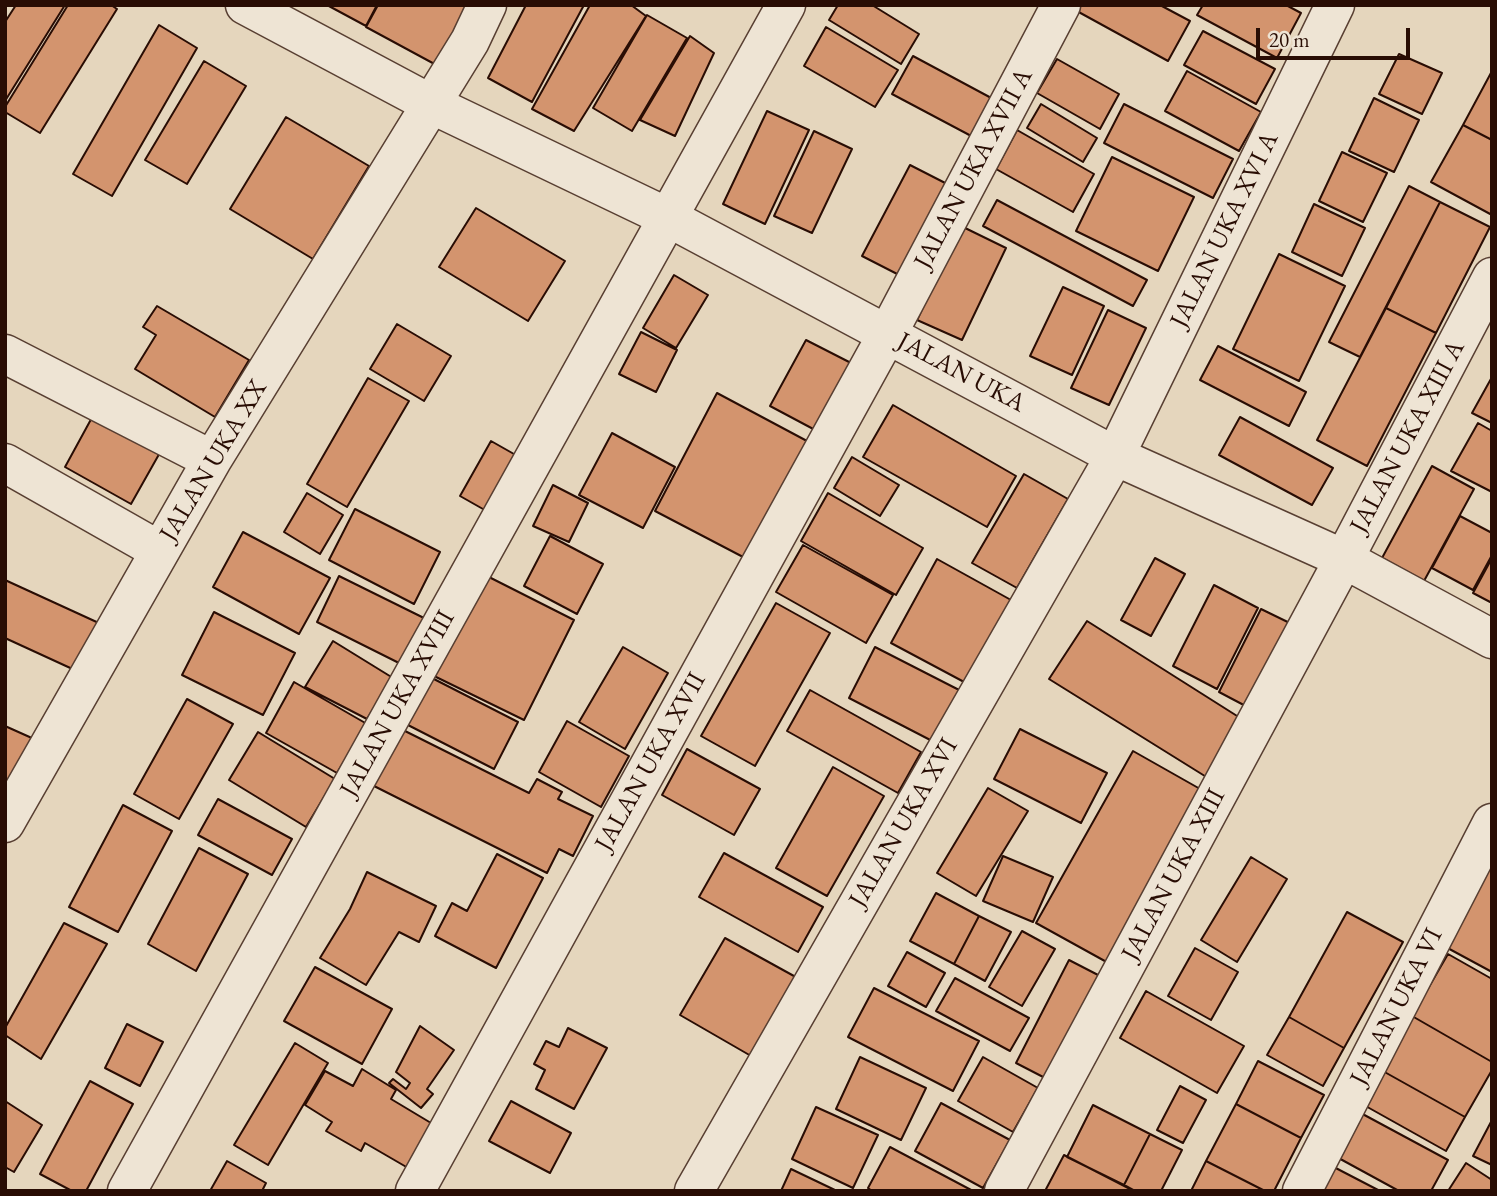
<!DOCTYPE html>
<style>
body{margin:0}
#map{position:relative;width:1497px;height:1196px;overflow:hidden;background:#e5d6bd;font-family:"EB Garamond",serif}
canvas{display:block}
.frame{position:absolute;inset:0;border:7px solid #290d04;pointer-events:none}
.scale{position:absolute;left:1256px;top:28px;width:154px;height:32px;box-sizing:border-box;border:4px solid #290d04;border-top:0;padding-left:9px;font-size:21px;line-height:24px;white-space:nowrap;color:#290d04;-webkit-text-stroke:5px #eee4d4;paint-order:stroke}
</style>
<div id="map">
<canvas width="1497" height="1196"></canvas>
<div class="frame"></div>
<div class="scale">20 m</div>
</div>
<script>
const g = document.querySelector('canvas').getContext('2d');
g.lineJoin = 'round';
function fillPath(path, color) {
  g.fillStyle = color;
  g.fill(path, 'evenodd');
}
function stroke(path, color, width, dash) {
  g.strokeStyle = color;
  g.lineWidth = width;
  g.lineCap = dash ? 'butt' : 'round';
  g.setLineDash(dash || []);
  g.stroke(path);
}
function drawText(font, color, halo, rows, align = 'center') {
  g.font = font + ' "EB Garamond",serif';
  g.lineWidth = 5;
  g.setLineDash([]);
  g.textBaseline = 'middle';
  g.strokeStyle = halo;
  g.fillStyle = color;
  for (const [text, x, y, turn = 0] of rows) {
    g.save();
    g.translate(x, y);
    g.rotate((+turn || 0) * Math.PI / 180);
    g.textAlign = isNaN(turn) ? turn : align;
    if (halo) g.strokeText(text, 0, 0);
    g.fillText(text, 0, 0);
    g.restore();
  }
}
const building = new Path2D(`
 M16,5H65L5,101V22Z
 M68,5H111L117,9L40,133L5,112V107Z
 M327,5H377L366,26Z
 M378,5H474L440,67L366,27Z
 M526,5H584L532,102L488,78Z
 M590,5H631L646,16L574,131L532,109Z
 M838,5H872L919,34L901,64L829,20Z
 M1078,5H1160L1190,21L1168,61L1075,10Z
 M1203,5H1286L1301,13L1277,58L1197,15Z
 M647,15L687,38L632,131L593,108Z
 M159,25L197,48L112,196L73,174Z
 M826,27L898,70L875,107L804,66Z
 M1203,31L1275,69L1256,104L1184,65Z
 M690,36L714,53L675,136L640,120Z
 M1399,54L1442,73L1422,114L1379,94Z
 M913,56L995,100L975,138L892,94Z
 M1057,59L1119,94L1100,129L1037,93Z
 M204,61L246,86L187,184L145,160Z
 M1187,71L1261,112L1239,151L1165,111Z
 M1492,71V140L1463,125Z
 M1374,98L1419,120L1394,172L1349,151Z
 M1041,104L1097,138L1083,162L1027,128Z
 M1124,104L1233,159L1213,198L1104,143Z
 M767,111L809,130L765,224L723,204Z
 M286,117L369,166L313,259L230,209Z
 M1463,125L1492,140V215L1431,182Z
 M1017,130L1094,174L1073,212L996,169Z
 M814,131L852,149L812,233L774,216Z
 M1342,152L1387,173L1363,222L1319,201Z
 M1112,157L1194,197L1158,271L1076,231Z
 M910,165L953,187L905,278L862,256Z
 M1409,186L1440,202L1360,357L1329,342Z
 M997,200L1147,280L1133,306L983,226Z
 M1440,202L1490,227L1436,333L1386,308Z
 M1314,204L1365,228L1342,276L1292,252Z
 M476,208L565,261L528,321L439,267Z
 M961,226L1006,248L962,340L917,320Z
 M1279,254L1345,286L1299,381L1233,349Z
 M674,275L708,295L676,348L643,328Z
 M1063,287L1104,306L1072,375L1030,356Z
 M157,306L249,360L215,417L135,369L156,335L143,327Z
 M1386,308L1436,333L1367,466L1317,440Z
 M1108,310L1146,328L1109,405L1071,388Z
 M397,324L451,356L424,401L370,369Z
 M641,332L677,350L656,392L619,374Z
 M806,340L853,364L817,431L770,406Z
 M1218,346L1306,392L1289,426L1200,380Z
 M1492,377V423L1472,413Z
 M368,378L409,401L347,507L307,484Z
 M717,393L807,441L745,558L655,511Z
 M893,405L1016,476L987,527L863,457Z
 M95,412L162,449L131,504L65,467Z
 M1240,417L1333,468L1312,505L1219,455Z
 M1478,423L1492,431V492L1451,471Z
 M612,433L675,467L643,528L579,495Z
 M491,441L521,458L490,513L460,496Z
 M852,457L899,485L880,516L834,488Z
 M1432,466L1474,489L1424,581L1382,558Z
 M1024,474L1068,499L1017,588L972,563Z
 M553,485L588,503L569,542L533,526Z
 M307,493L343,515L320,554L284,532Z
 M828,493L923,548L896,595L801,541Z
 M355,509L440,552L414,604L329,560Z
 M1460,516L1492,533V555L1473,590L1432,568Z
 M243,532L330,578L299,634L213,587Z
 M550,536L603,564L577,614L524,586Z
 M803,545L893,595L866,643L776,592Z
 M1155,558L1185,574L1151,636L1121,620Z
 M1492,558V603L1473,593Z
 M937,559L1011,600L966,683L891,643Z
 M483,574L574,620L524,720L432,675Z
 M339,576L428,620L405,666L317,622Z
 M5,580L101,624L79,672L5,638Z
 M1214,585L1258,608L1217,689L1173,666Z
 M776,603L830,633L755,766L701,736Z
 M1261,609L1300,628L1257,712L1219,692Z
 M214,612L295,653L263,715L182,675Z
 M1087,621L1245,721L1208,778L1049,679Z
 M333,641L393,678L367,719L305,687Z
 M623,647L668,673L625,749L579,722Z
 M875,647L965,693L938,744L849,698Z
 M428,676L518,722L494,769L404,723Z
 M294,682L367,724L337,773L266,733Z
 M810,690L921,752L898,793L787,731Z
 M187,699L233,724L179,819L134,794Z
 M567,721L629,756L601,807L539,772Z
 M5,726L43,743L5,789Z
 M401,729L529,793L537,779L562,792L558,799L593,816L573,856L559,849L547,873L372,785Z
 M1020,729L1107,773L1081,823L994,779Z
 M258,732L335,779L306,827L229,780Z
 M687,749L760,789L734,835L662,795Z
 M1133,751L1209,794L1112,965L1036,923Z
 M833,767L884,796L827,896L776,868Z
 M988,788L1028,811L976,896L937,873Z
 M218,799L292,839L272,875L198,835Z
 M123,805L172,831L118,932L69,907Z
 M199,848L248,874L196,971L148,944Z
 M724,853L823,907L798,952L699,897Z
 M1492,853V972L1442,945Z
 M497,854L543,878L496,968L435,936L452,903L467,911Z
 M1003,856L1053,877L1033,922L983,901Z
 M1251,857L1287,879L1237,962L1201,940Z
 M367,872L436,906L419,942L399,932L366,985L320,958L350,909Z
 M936,893L979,916L954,964L910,941Z
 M1347,912L1403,942L1344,1048L1289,1017Z
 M979,916L1011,932L985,981L954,964Z
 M64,923L107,944L41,1059L5,1035V1028Z
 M1022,931L1055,949L1022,1006L989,987Z
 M725,938L803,981L758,1060L680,1015Z
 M1195,948L1238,972L1211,1020L1168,996Z
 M907,952L945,973L926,1007L888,986Z
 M1448,954L1492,979V1062L1412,1016Z
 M1069,960L1100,976L1047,1079L1016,1063Z
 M315,967L392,1009L362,1064L284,1021Z
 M955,978L1029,1018L1010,1051L936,1011Z
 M874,988L979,1041L953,1091L848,1037Z
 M1146,991L1244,1046L1217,1093L1120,1038Z
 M1412,1016L1492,1062V1070L1465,1117L1381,1070Z
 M1289,1017L1344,1048L1323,1086L1267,1055Z
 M127,1024L163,1042L140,1086L105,1068Z
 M420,1026L454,1050L427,1089L433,1094L421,1108L389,1083L393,1079L406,1089L410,1083L396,1072Z
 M568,1028L607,1048L574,1109L536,1089L545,1070L534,1064L546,1041L559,1047Z
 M295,1043L328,1063L268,1165L234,1145Z
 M860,1057L926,1088L901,1140L836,1109Z
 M983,1057L1038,1088L1013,1132L958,1101Z
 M1258,1061L1324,1095L1301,1138L1236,1104Z
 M362,1069L396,1090L391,1099L441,1129L415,1172L365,1143L361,1151L326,1131L332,1122L305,1105L325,1071L353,1086Z
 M1381,1070L1465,1117L1446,1151L1362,1104Z
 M90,1081L133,1104L86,1191H72L40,1174Z
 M1180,1086L1206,1100L1183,1143L1157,1130Z
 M5,1101L42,1125L14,1172L5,1167Z
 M511,1101L571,1133L550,1173L489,1141Z
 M941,1103L1010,1140L983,1188L915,1151Z
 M1236,1104L1301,1138L1274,1191H1265L1206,1161Z
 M1093,1105L1150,1134L1124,1185L1067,1157Z
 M816,1107L878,1135L853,1188L792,1159Z
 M1357,1111L1448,1160L1431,1191H1399L1333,1155Z
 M1492,1120V1165L1473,1156Z
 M1150,1134L1182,1150L1161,1191H1135L1124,1185Z
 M890,1147L973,1191H872L868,1188Z
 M1064,1155L1134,1191H1045Z
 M227,1161L266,1183L262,1191H210Z
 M1206,1161L1265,1191H1191Z
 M1466,1163L1492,1180V1191H1448Z
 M1328,1164L1380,1191H1315Z
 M791,1169L837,1191H781Z`);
fillPath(building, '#d3946e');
stroke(building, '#290d04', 2);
const minor = new Path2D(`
 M245,5L431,104L669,218L1115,456L1344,559L1492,639
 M5,354L212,460
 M5,463L160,551
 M5,823L212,460L470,41L487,5
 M127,1191L786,5
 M415,1191L888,333L1061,5
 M694,1191L1115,456L1335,5
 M1004,1191L1344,559L1492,277
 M1302,1191L1492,823`);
stroke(minor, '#583f32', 41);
stroke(minor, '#eee4d4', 38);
drawText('26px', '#290d04', '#eee4d4', [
 ["JALAN UKA XVII A",974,169,-62],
 ["JALAN UKA XVI A",1225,230,-64],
 ["JALAN UKA",961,373,28],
 ["JALAN UKA XIII A",1408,437,-62],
 ["JALAN UKA XX",214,461,-59],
 ["JALAN UKA XVIII",398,704,-61],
 ["JALAN UKA XVII",651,762,-61],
 ["JALAN UKA XVI",904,823,-60],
 ["JALAN UKA XIII",1174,875,-62],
 ["JALAN UKA VI",1397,1007,-63]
]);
</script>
